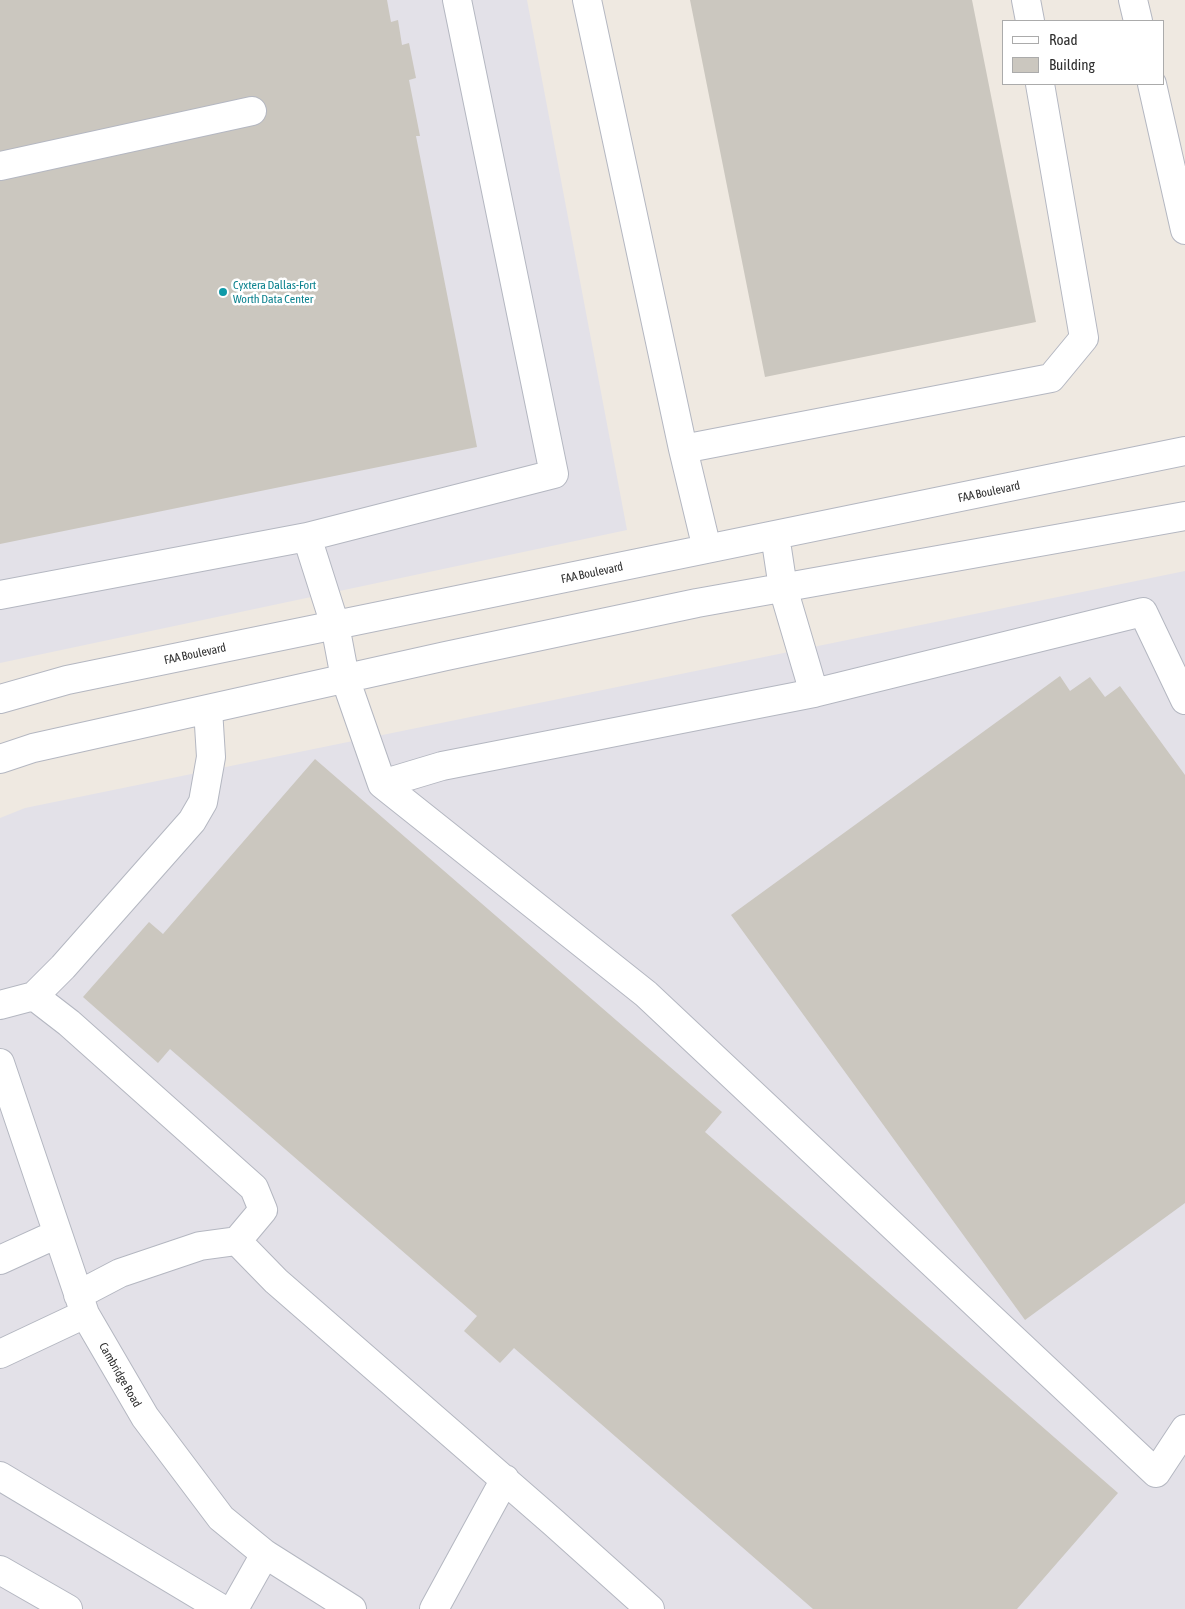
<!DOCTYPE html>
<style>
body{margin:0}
#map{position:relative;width:1185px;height:1609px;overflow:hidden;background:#efe9e1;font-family:"Asap Condensed",sans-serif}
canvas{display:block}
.legend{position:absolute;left:1002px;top:20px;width:162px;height:65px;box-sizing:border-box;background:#fff;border:1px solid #ababab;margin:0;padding:6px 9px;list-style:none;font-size:15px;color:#2e2e2e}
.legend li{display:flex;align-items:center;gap:10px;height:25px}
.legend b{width:25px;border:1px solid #ababab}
</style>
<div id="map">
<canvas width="1185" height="1609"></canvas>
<ul class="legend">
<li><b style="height:6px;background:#fff"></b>Road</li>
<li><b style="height:14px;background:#cbc7bf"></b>Building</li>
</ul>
</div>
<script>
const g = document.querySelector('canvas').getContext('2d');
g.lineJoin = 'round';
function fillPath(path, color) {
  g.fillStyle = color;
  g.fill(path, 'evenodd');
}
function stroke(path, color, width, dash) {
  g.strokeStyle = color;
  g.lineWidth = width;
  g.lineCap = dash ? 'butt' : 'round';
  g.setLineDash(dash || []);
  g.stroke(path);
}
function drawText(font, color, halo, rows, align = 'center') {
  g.font = font + ' "Asap Condensed",sans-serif';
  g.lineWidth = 5;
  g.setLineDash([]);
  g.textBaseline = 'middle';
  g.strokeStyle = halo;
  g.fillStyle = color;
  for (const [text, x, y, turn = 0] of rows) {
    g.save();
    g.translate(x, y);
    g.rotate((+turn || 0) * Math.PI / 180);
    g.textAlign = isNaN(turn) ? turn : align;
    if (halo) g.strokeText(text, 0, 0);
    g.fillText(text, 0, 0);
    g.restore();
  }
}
fillPath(new Path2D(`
 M0,0H527L627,530L0,663Z
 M1185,571V1609H0V818L25,808Z`), '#e3e1e8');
fillPath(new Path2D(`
 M0,0H387L391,22L398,20L402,45L409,43L416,78L409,80L420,136H416L477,447L0,544Z
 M690,0H972L1036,322L765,377Z
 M1060,676L1070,691L1090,677L1105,697L1120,686L1185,775V1203L1025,1320L731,915Z
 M315,759L722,1112L705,1132L1118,1493L1017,1609H813L514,1348L500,1363L464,1331L477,1316L170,1049L158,1063L83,997L149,922L163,934Z`), '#cbc7bf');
const minor = new Path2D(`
 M457,0L554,474L307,537L335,625L345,678L382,784L646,994L1156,1473L1185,1429
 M587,0L683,449L707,549
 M1026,0L1030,21
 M1133,0L1138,21
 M1152,84L1185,230
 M0,166L252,111
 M683,449L1051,378L1084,338L1040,84
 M775,535L783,588L814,693
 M0,595L307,537
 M0,699L67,680L1185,451
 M0,759L33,748L446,656L697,603L1185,516
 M382,784L442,766L814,693L1143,612L1185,700
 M34,996L63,967L192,821L203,802L211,757L208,709
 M0,1005L34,996L69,1023L254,1188L263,1210L237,1241
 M0,1063L85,1314L145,1417L221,1518L265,1554L352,1609
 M0,1260L57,1234
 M78,1295L120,1273L200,1246L237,1241L276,1281L554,1523L650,1609
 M0,1354L85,1314
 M0,1476L222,1609
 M0,1570L68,1609
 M234,1609L265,1554
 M434,1609L505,1479`);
stroke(minor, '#b4b7c1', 30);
stroke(minor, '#fff', 28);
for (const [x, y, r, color] of [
 [223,292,5,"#0f9aa8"]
]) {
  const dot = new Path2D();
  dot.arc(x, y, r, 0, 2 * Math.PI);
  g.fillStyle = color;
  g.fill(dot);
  stroke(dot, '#fff', 2);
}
drawText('12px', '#0d838f', '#fff', [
 ["Cyxtera Dallas-Fort",233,285],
 ["Worth Data Center",233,299]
], 'left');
drawText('12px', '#2e2e2e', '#fff', [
 ["FAA Boulevard",989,492,-12],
 ["FAA Boulevard",592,573,-12],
 ["FAA Boulevard",195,654,-12],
 ["Cambridge Road",120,1375,60]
]);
</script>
